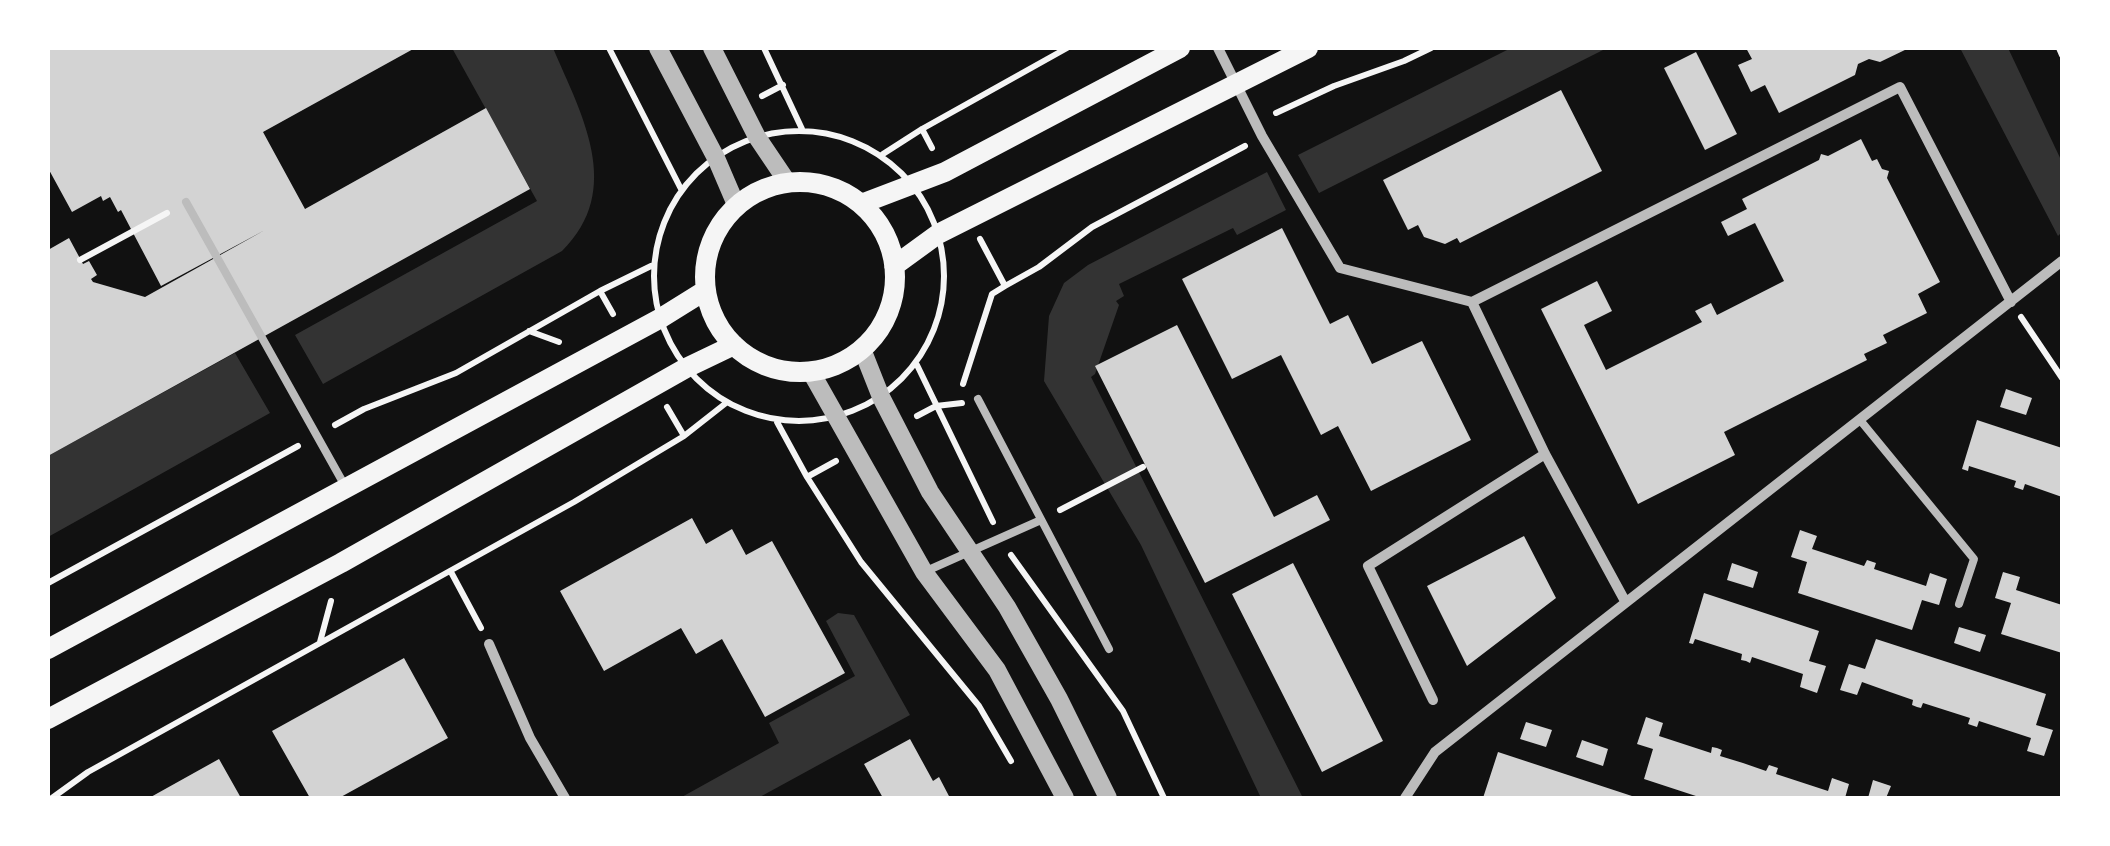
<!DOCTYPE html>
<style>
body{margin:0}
#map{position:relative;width:2110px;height:846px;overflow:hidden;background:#111;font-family:Commissioner,sans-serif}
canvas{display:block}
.frame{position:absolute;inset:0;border:50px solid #fff;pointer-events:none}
</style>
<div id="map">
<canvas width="2110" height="846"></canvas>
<div class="frame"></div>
</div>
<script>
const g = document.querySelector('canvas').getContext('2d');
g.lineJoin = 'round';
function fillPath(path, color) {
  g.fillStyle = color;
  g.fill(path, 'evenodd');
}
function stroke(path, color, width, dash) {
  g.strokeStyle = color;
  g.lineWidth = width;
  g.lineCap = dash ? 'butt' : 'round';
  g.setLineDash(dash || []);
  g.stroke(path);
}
fillPath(new Path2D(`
 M452,48H553C581,114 625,189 562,251L323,384L295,335L537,201Z
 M1511,48H1607L1319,193L1298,155Z
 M1960,48H2008L2062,162V232L2058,236Z
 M1267,172L1286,210L1237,235L1233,228L1119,284L1124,296L1116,301L1119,305L1095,374L1091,377L1303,798H1261L1141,545L1044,381L1049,316L1064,283L1088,265Z
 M235,353L270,413L48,537V456Z
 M838,613L854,615L910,715L758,798H680L779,743L769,723L855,676L826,621Z`), '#333');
fillPath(new Path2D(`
 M48,48H415L263,132L305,209L486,108L530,189L48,456V250L69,238L83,264L89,261L97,275L91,279L93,282L145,297L265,230L161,286L121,210L118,212L110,197L103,201L101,196L72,212L48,168Z
 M1746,48H1909L1880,62L1869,59L1858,64L1855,75L1779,113L1765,85L1751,92L1738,65L1752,59Z
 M1696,52L1737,134L1705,150L1664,68Z
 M1561,90L1602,171L1460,243L1457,238L1445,244L1424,237L1418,225L1408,230L1383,180Z
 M1861,139L1872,161L1877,159L1882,169L1889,171L1887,178L1940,282L1918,294L1927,313L1883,335L1887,343L1864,354L1867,360L1724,432L1735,455L1638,504L1541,309L1597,281L1612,311L1584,325L1606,370L1702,322L1695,311L1711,303L1717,315L1784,281L1755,223L1728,236L1721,222L1747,209L1742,199L1819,160L1821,154L1828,156Z
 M1282,228L1330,324L1348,315L1372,364L1422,341L1471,440L1371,491L1338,426L1321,435L1281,355L1232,379L1182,279Z
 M1177,325L1274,517L1317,495L1330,520L1205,583L1095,366Z
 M2006,389L2032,398L2026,415L2000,407Z
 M1977,420L2062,448V497L2025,484L2023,490L2014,487L2016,481L1969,466L1968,471L1962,469Z
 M692,518L706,544L732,529L746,555L772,541L845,673L765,717L722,639L696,654L681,628L604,671L560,591Z
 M1800,530L1817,536L1812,549L1864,566L1867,560L1876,563L1874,569L1926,586L1930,573L1947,579L1939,605L1922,600L1912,630L1798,593L1807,562L1791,557Z
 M1524,536L1556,598L1467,666L1427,586Z
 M1293,563L1383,741L1322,772L1232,594Z
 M1732,563L1758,572L1753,588L1727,580Z
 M2003,572L2020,577L2016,590L2062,605V653L2001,634L2011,603L1995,598Z
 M1704,593L1819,631L1809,661L1826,666L1817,693L1800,687L1803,674L1752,657L1750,663L1746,661L1741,660L1742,654L1695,639L1693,644L1689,643Z
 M1959,627L1986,635L1980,652L1954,643Z
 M1876,639L2046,694L2036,725L2053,730L2044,756L2027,751L2031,738L1979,721L1977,727L1968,724L1970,718L1923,703L1921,708L1917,707L1912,705L1913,700L1890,692L1862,682L1857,695L1840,690L1849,664L1865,669Z
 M404,658L448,738L339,798H310L272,731Z
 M1646,717L1663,723L1659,736L1711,753L1712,747L1717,748L1722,750L1720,756L1743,763L1766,771L1769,765L1778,768L1776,774L1828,791L1832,778L1849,784L1845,798H1702L1644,779L1653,749L1637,744Z
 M1526,722L1552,730L1546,747L1520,739Z
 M910,739L933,781L939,777L950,798H883L864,764Z
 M1582,740L1608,749L1603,766L1576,757Z
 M1498,752L1638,798H1483Z
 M219,759L241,798H149Z
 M1873,780L1891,786L1886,798H1868Z`), '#d3d3d3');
stroke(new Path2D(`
 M609,48L681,189
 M764,48L802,129
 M2059,48L2062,55
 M762,96L783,85
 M1276,113L1334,86L1404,61L1431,48
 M922,129L932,148
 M654 276a145 145 0 1 1 290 0a145 145 0 1 1-290 0Z
 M883,154L922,129L1067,48
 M80,260L167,213
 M1005,286L1039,267L1092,227L1245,146
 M600,291L613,314
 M2021,317L2062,378
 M529,331L559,342
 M917,365L993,522
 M963,384L992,294L1005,286L980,239
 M667,407L684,436
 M917,416L936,406L962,403
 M777,422L807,477L861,562L979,706L1011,761
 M335,425L364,409L456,373L600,291L651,266
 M807,477L836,461
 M1060,510L1143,467
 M1011,555L1123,711L1164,798
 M451,572L481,628
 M48,583L298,446
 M320,642L331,601
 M52,798L88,772L574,502L684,436L726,403`), '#f5f5f5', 6);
stroke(new Path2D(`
 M186,202L345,486
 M978,399L1109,649
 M1860,420L1974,559L1959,604
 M924,572L1041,520`), '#bcbcbc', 8);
stroke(new Path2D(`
 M1218,48L1262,136L1340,268L1472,302L1900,87L2011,302
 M1472,302L1545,454L1625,601
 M489,644L530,738L565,798
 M1433,700L1368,566L1545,454
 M1405,798L1435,752L2062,261`), '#bcbcbc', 10);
stroke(new Path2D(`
 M658,48L716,158L737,207
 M712,48L757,137L788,183
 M862,349L881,397L930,492L1007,607L1059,699L1108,798
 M811,372L924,572L997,670L1065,798`), '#bcbcbc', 18);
stroke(new Path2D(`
 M705 277a95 95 0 1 1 190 0a95 95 0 1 1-190 0Z
 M861,204L945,172L1180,48
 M894,266L938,234L1308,48
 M48,649L661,318L706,290
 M48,719L341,563L686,368L734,345`), '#f5f5f5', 20);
</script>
